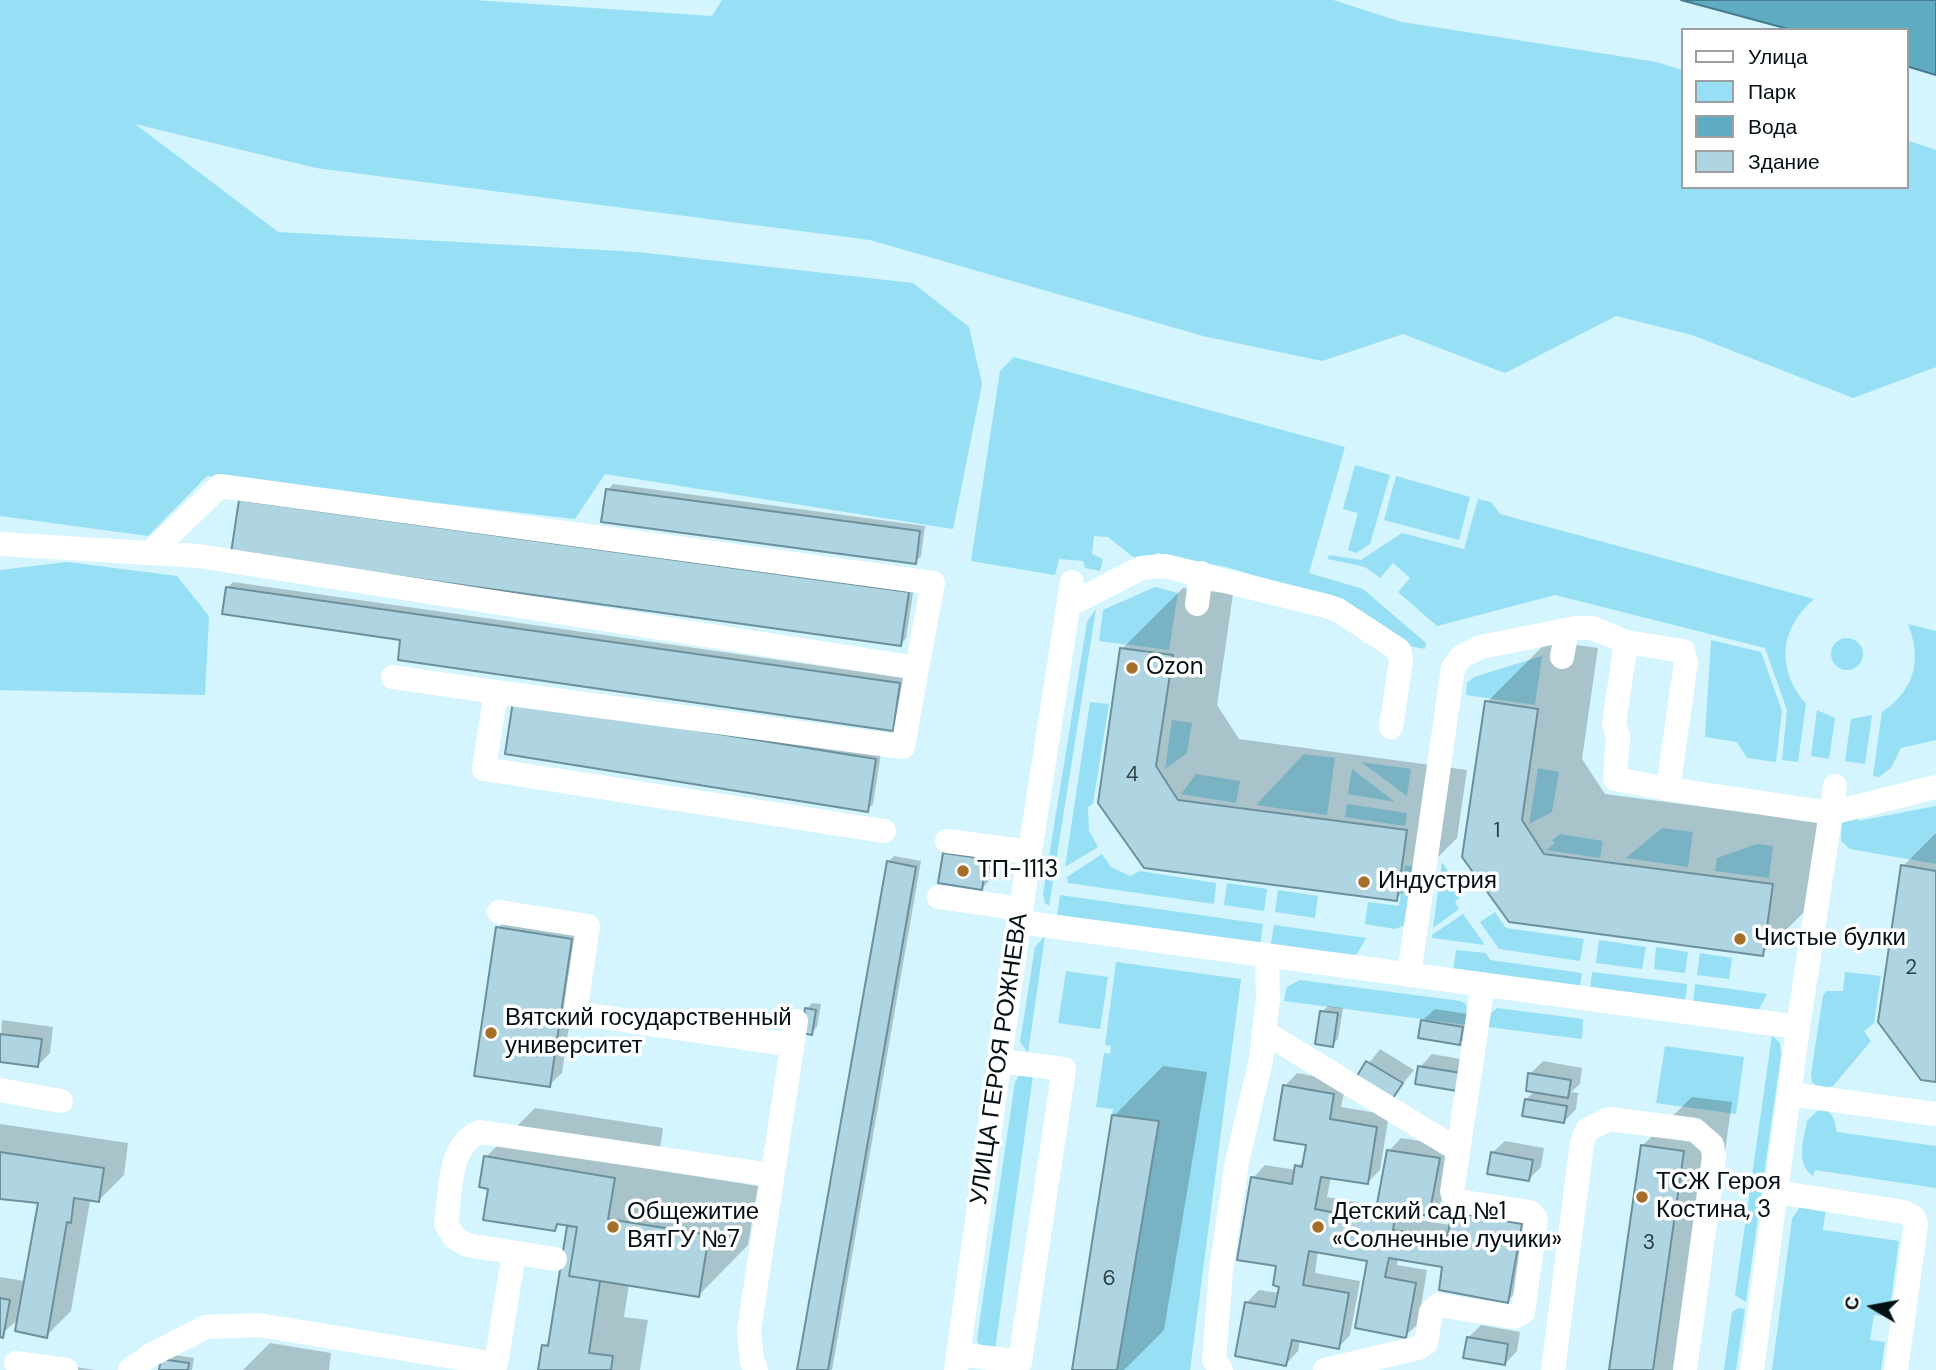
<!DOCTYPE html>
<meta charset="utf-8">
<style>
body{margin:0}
#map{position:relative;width:1936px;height:1370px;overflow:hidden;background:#d4f4fe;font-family:"DM Sans",sans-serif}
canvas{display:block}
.legend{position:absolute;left:1681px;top:28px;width:228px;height:161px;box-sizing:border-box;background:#fff;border:2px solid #9a9fa1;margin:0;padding:9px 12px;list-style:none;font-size:21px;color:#031014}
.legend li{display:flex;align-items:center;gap:14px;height:35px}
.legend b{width:35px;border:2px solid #9a9fa1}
.north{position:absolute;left:1838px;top:1272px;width:70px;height:70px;-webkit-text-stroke:5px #fff;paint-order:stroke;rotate:280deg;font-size:19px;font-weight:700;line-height:28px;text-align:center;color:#031014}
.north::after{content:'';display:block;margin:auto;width:24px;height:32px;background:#031014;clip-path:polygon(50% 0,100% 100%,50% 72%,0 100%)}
</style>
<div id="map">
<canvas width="1936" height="1370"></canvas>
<ul class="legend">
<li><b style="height:9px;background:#fff"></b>Улица</li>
<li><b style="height:19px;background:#96dff4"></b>Парк</li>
<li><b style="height:19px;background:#5fabc1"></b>Вода</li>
<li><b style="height:19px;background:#aed5e1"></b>Здание</li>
</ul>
<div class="north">С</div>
</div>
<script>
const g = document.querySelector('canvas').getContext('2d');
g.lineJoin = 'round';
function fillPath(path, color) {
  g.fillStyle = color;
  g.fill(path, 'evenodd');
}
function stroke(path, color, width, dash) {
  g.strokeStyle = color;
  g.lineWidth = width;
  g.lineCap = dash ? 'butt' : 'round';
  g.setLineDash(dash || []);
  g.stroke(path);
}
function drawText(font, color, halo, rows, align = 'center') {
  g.font = font + ' "DM Sans",sans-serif';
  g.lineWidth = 7;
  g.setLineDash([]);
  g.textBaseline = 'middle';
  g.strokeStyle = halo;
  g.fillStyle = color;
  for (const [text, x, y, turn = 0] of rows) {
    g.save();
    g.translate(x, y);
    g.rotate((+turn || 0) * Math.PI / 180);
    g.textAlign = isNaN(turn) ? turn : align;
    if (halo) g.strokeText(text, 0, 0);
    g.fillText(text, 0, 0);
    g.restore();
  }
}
fillPath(new Path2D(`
 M0,0H474L712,16L722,0H1333L1402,22L1657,62L1682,70V187H1906V140L1936,150V367L1853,398L1692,335L1616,316L1505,373L1403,334L1322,361L1203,336L870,240L316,168L135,124L278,232L638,252L913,283L969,327L982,384L953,529L605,474L575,519L207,476L148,536L0,516Z
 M1014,357L1345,447L1309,573L1363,589L1426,643L1425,649L1405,645L1348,603L1226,567L1158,553L1137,560L1108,537L1094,536L1092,554L1103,559L1100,571L1085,568L1083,561L1059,559L1055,575L971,561L1000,371Z
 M1355,465L1390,475L1370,544L1356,553L1348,550L1358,513L1343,509Z
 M1396,476L1470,497L1459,540L1384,520Z
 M1478,499L1491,502L1500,514L1814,599C1779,629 1776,669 1806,704L1798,762L1782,760L1787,710L1765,648L1555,595L1437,626L1398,592L1410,578L1393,563L1380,578L1365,567L1328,559L1329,555L1361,560L1402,533L1464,549Z
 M67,562L177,576L209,616L205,695L0,690V570Z
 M1155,587L1178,593L1169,650L1099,641L1103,610Z
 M1096,609L1049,906L1045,903L1043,894L1087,622Z
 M1908,624L1936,631V740L1901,748L1891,768L1879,777L1873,776L1882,712C1915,690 1922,660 1908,624Z
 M1831 654a16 16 0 1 1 32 0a16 16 0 1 1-32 0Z
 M1711,640L1761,652L1782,711L1776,762L1747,758L1737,742L1705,737Z
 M1542,656L1535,705L1466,695L1467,683L1474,677Z
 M1090,702L1109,704L1093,804L1088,807L1089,831L1098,847L1065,867Z
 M1817,710L1835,718L1829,759L1811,756Z
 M1872,715L1865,764L1845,761L1851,719Z
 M1172,720L1192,723L1187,753L1165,769Z
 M1304,754L1335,758L1327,815L1256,805Z
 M1361,762L1411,769L1407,796Z
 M1538,768L1559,772L1552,812L1529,824Z
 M1352,769L1395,802L1348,794Z
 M1196,774L1240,781L1236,803L1181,794Z
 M1347,804L1407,813L1405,826L1345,817Z
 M1936,806V864L1850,849L1841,841L1842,822L1858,813V821Z
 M1662,828L1693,832L1688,867L1626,858Z
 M1560,834L1603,841L1600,858L1546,850L1555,843L1552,840Z
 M1757,844L1773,846L1769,878L1715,871L1717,858Z
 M1102,854L1111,867L1130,876L1140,871L1216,883L1214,904L1068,883L1067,877Z
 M1442,862L1463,893L1455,902L1459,909L1433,928Z
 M1405,865L1416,867L1406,925L1395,929L1365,924L1368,902L1399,906Z
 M1227,883L1267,889L1264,911L1224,905Z
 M1278,890L1318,896L1315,918L1275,912Z
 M1060,895L1263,924L1260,946L1057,917Z
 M1495,912L1506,928L1584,939L1580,961L1499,949L1480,922Z
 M1463,914L1485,945L1432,938V935Z
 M1274,925L1366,938L1357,954L1347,958L1270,949Z
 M1045,936L1028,1053L1020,1042L1035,947Z
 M1599,940L1646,947L1642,969L1596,963Z
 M1656,947L1688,952L1685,973L1654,969Z
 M1456,950L1486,953L1490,960L1582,973L1580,988L1453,972Z
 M1700,953L1732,958L1729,979L1697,975Z
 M1116,962L1241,979L1190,1370H1117L1159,1121L1112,1115L1113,1109L1096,1107L1104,1053L1110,1054L1111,1046L1105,1045Z
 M1066,971L1108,977L1100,1029L1058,1023Z
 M1592,972L1687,984L1685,1002L1590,990Z
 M1845,972L1881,976L1874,1023L1864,1031L1871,1041L1833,1086L1822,1089L1812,1082L1811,1074L1823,995L1827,991H1843Z
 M1300,980L1460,1001L1466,1004L1468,1025L1284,1001L1287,987Z
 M1695,984L1767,994L1758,1011L1693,1003Z
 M1497,1008L1583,1019L1582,1039L1488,1027L1491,1013Z
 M1772,1035L1780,1043L1781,1055L1746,1302L1735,1295Z
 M1665,1046L1744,1057L1736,1114L1656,1103Z
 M1033,1075L995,1350L979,1345L977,1339L1015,1082L1019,1076Z
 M1819,1109C1834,1111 1834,1119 1837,1132L1936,1146V1188L1815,1170L1813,1176C1795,1164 1804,1139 1807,1121Z
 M1801,1205L1826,1207L1823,1230L1899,1241L1889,1316L1874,1315L1870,1340L1885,1342L1881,1370H1772L1792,1219Z
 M1739,1308L1745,1309L1736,1370H1724L1732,1312Z`), '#96dff4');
const water = new Path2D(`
 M1681,0H1936V75L1906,66V30H1792Z`);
fillPath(water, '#5fabc1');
stroke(water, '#437c8d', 2);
fillPath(new Path2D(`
 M613,484L925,526L921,556L915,562L608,490Z
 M246,495L914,587L906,638L901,644Z
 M233,582L905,678L898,723L893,729L402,638L227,588Z
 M1183,588L1233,594L1217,705L1239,739L1467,770L1457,838L1396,899L1099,802L1122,649Z
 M1548,641L1598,648L1582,759L1605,794L1833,824L1823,893L1762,954L1510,920L1487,702Z
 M521,696L881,753L873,804L867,810Z
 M1936,833V1080L1903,866Z
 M950,848L992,854L988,882L982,888L944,854Z
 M894,856L921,861L832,1370H799L888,862Z
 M511,916L584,927L562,1073L549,1085L498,928Z
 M812,1003L821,1004L817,1027L811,1033L807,1009Z
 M1328,1006L1343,1008L1338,1039L1332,1045L1322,1012Z
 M1435,1009L1474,1015L1472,1031L1460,1043L1422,1021Z
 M2,1020L53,1027L50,1053L38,1065L0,1060Z
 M1380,1049L1414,1070L1393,1096L1359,1076Z
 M1432,1054L1472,1061L1469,1076L1420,1067Z
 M1543,1061L1582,1068L1580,1084L1571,1092L1578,1093L1576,1109L1564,1122L1526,1099L1535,1091L1530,1074Z
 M1163,1066L1207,1072L1164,1330L1124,1370H1074L1114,1116Z
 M1297,1073L1346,1082L1341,1107L1389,1115L1380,1170L1367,1183L1331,1177L1327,1197L1378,1206L1389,1151L1401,1138L1451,1146L1441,1202L1428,1214L1406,1211L1404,1218L1451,1225L1454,1213L1533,1212L1520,1288L1507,1301L1444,1266L1398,1258L1397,1265L1427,1270L1418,1324L1405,1336L1369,1259L1318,1251L1315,1273L1360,1281L1350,1335L1338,1348L1300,1340L1298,1351L1286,1364L1246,1303L1259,1290L1279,1293L1278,1265L1253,1178L1265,1165L1296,1170L1305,1158L1308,1144L1285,1086Z
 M1692,1097L1732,1102L1694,1370H1611L1642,1146Z
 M535,1108L663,1128L657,1170L758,1186L748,1245L699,1295L629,1284L624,1317L648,1320L640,1370H540L544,1346L551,1339L571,1225L561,1223L555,1229L490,1187L486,1157Z
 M0,1124L128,1143L124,1175L99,1200L90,1201L71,1311L46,1336L18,1320L0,1335V1277L25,1281L40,1202L0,1196Z
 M1505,1141L1544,1148L1541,1167L1529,1179L1492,1153Z
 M1481,1325L1520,1332L1517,1351L1505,1364L1468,1338Z
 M270,1343L331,1353L329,1370H243Z
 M168,1354L194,1358L192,1370H161Z
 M70,1366L95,1370H65Z`), '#0003');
const building = new Path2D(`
 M606,489L920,531L916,564L601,522Z
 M239,500L909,592L901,646L231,553Z
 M226,587L900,683L893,731L398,660L400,640L222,614Z
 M1120,648L1173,655L1156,766L1178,800L1407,830L1397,901L1144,868L1098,803Z
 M513,701L876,759L868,812L505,754Z
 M1485,701L1538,709L1522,820L1544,854L1773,884L1763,956L1509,922L1462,857Z
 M943,853L987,859L982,890L938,883Z
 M887,861L916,867L828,1370H797Z
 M1901,865L1936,871V1082L1921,1080L1878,1022Z
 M496,927L572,939L550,1087L474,1076Z
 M805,1008L816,1010L812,1035L802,1033Z
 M1320,1011L1338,1013L1333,1047L1315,1044Z
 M1421,1020L1463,1027L1460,1045L1418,1038Z
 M0,1034L42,1039L38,1067L0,1062Z
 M1366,1061L1403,1083L1393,1098L1357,1076Z
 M1418,1066L1461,1073L1457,1091L1415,1084Z
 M1528,1073L1571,1080L1568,1098L1526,1091Z
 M1283,1085L1334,1094L1330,1119L1377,1127L1368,1184L1321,1177L1315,1209L1374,1220L1387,1150L1440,1158L1429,1216L1396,1211L1393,1230L1447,1238L1452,1212L1522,1224L1508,1303L1439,1290L1442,1267L1389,1258L1385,1277L1416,1283L1406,1338L1355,1328L1367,1261L1309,1251L1303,1285L1349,1293L1339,1349L1292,1340L1286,1366L1235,1356L1245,1302L1275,1307L1279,1287L1273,1285L1276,1266L1237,1260L1251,1177L1292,1184L1295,1165L1302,1167L1306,1145L1274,1140Z
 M1525,1099L1567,1106L1564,1123L1522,1116Z
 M1112,1115L1159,1121L1117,1370H1072Z
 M1641,1145L1684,1151L1653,1370H1609Z
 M0,1152L104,1168L99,1202L74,1198L71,1223L67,1222L47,1338L15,1331L38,1203L0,1199Z
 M1491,1152L1533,1160L1529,1181L1487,1174Z
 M484,1156L615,1178L608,1219L709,1235L699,1297L569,1276L577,1227L557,1224L555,1231L483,1220L488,1189L479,1187Z
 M567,1226L577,1227L569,1276L600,1281L589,1353L613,1356L611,1370H538L542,1345L548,1346Z
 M0,1298L10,1300L3,1338L0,1337Z
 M1467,1337L1508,1344L1505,1365L1463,1358Z
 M161,1359L189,1363L188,1370H159Z`);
fillPath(building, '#aed5e1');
stroke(building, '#6c919d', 2);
stroke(new Path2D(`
 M0,544L198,556L917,668L903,747L496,692L484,769L884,831
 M150,553L220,486L933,583L917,668
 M1197,604L1201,573
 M1069,605L1141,568L1165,566L1326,606L1338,610L1399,650L1401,661L1391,727
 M1562,657L1567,630
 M393,677L496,692
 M1668,789L1831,813L1936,787
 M947,841L1030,852
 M939,897L1021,909
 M499,912L588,926L575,1013L792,1045
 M1020,922L1798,1027
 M1409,975L1453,668L1462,656L1481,647L1576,628H1592L1626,642L1683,651L1686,662L1668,789L1615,779L1618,736L1614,724L1626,642
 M1264,1032L1458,1150
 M0,1090L61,1101
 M1789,1094L1936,1114
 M1776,1192L1904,1212L1913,1217L1916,1224L1896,1370
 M555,1259L467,1245L455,1238L446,1224C451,1193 447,1145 480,1132L772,1175
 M958,1354L1020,1362L1064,1069L1000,1061
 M16,1363L66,1370
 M130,1370L151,1355L206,1327L259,1325L496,1364L514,1253
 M756,1370L752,1361L749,1330L796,1021
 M956,1370L1021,909L1072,582
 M1221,1370L1214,1360L1221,1271L1237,1162L1261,1060L1268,999L1267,955
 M1325,1370L1418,1348L1426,1343L1431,1312L1438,1305L1514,1317L1523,1312L1536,1219L1530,1212L1458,1201L1452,1192L1483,984
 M1553,1370L1582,1143L1587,1130L1609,1119L1695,1130L1712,1145L1714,1157L1685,1370
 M1752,1370L1798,1027L1835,786`), '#fff', 24);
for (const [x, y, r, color] of [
 [1132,668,7,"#a56f2a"],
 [963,871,7,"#a56f2a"],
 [1364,882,7,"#a56f2a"],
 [1740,939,7,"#a56f2a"],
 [491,1033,7,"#a56f2a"],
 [1642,1197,7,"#a56f2a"],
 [613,1227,7,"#a56f2a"],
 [1318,1227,7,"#a56f2a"]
]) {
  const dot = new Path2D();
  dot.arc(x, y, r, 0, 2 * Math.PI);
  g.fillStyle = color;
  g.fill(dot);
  stroke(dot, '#fff', 2.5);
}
drawText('21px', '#2e4147', null, [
 ["4",1132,775],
 ["1",1497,831],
 ["2",1911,968],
 ["3",1649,1243],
 ["6",1109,1279]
]);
drawText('24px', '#031014', '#fff', [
 ["Ozon",1146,668],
 ["ТП-1113",977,871],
 ["Индустрия",1378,882],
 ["Чистые булки",1754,939],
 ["Вятский государственный",505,1019],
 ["университет",505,1047],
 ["ТСЖ Героя",1656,1183],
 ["Костина, 3",1656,1211],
 ["Общежитие",627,1213],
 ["ВятГУ №7",627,1241],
 ["Детский сад №1",1332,1213],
 ["«Солнечные лучики»",1332,1241]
], 'left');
drawText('24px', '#031014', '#fff', [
 ["УЛИЦА ГЕРОЯ РОЖНЕВА",1000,1059,-82]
]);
</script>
